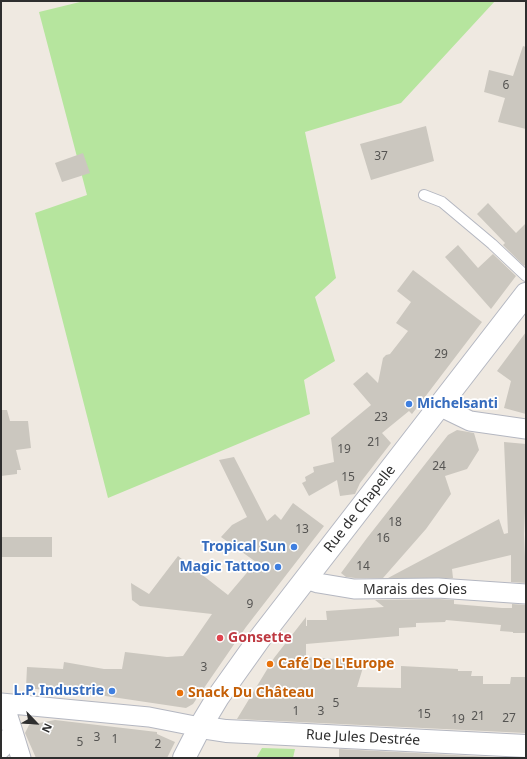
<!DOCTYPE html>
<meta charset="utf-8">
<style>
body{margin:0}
#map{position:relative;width:527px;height:759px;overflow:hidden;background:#efe9e1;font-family:"Noto Sans",sans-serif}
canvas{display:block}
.frame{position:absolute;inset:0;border:2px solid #2e2e2e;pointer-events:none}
.north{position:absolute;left:16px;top:703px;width:40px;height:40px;-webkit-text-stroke:3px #fff;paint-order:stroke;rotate:115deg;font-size:11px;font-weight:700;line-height:16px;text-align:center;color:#2e2e2e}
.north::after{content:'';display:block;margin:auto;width:14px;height:18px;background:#2e2e2e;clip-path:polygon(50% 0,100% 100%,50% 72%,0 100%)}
</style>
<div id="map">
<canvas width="527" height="759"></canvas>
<div class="frame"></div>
<div class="north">N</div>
</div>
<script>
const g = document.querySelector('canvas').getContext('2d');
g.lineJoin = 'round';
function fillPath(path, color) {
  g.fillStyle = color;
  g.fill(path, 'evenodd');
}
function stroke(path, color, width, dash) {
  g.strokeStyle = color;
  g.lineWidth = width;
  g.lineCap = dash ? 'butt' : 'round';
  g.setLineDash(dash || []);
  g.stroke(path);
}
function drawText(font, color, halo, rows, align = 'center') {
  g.font = font + ' "Noto Sans",sans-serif';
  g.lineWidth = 3.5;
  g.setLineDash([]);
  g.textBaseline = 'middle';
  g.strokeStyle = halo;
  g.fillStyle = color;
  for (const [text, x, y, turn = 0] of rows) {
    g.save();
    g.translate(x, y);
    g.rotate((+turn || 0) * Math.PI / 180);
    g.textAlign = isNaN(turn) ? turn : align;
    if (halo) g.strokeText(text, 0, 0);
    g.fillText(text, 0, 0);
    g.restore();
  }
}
fillPath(new Path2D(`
 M84,1H495L401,103L305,132L336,278L315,297L335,361L304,380L310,414L108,498L35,213L87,195L39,12Z
 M262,748L295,749L293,758H256Z`), '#b6e59e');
fillPath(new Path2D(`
 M523,46L526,47V129L498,122L505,98L484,92L489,70L513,76Z
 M426,126L434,161L371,180L360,144Z
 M83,153L90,173L62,182L55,163Z
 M488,203L516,233L526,223V264L524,266L503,245L505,243L477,214Z
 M458,245L478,268L493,254L516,276L491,309L445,257Z
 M413,270L482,322L412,414L409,411L382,433L391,443L360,483L355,494L340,496L337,480L309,496L302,483L306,481L305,477L314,472L313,467L334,462L331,438L371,405L353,384L367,372L378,383L383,358L386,355L390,354L408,331L396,323L411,302L397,291Z
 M526,332L525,374L526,414L504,408L511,381L497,371Z
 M1,410H7L10,421H28L31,448L16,450L21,470H17V474L1,476Z
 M457,430L474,433L479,450L467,469L445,476L451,494L426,529L383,578H355L346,577L341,573L367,538L448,435Z
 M504,442L526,444V512H525L524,534L525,557H526V583L511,582V555L452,569L453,578H388L499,519L504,534L508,533Z
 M234,457L267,521L275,514L281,520L293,503L324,526L246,627L193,704L186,708L65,690L64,692L26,688L27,667L63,669L64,662L104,669H122L125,652L167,657L183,656L212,614L140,606L132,600L131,583L149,594L178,556L228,595L256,562L221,537L232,525L247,517L219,460Z
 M1,537H52V557H1Z
 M438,599L454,600V604L502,608H512V604L526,605V633H513V632L500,631L501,625L446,620L445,622L416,623V627L399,628V636L306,644V657L365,661L357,687L401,688V666L458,669V671H472L471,676H483V684H510L511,677H526V733L237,719L274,658L306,617V626H307V620H327L326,611L384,607L375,600Z
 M55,720L157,732V734L175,742L167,758H36L25,733L29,725Z
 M339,749L512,758H339Z`), '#cbc7bf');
const service = new Path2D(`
 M424,195L442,202L492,244L526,276`);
const minor = new Path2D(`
 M439,406L470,421L526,429
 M306,579L318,583L354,589L438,588L526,594
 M1,703L149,717L200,727
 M13,732L21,758
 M1,749L13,732L4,704`);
const tertiary = new Path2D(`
 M200,727L226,731L526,746`);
const secondary = new Path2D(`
 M184,758L200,727L218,697L260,638L526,294`);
stroke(service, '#b4b7c1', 12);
stroke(minor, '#b4b7c1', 21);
stroke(tertiary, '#b4b7c1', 24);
stroke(secondary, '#b4b7c1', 24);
stroke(service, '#fff', 10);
stroke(minor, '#fff', 19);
stroke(tertiary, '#fff', 22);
stroke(secondary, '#fff', 22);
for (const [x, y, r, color] of [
 [409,404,4,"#3f7fe0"],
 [294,547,4,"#3f7fe0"],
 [278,567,4,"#3f7fe0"],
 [220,638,4,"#e0444e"],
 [270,664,4,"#e8710a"],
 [112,691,4,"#3f7fe0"],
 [180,693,4,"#e8710a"]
]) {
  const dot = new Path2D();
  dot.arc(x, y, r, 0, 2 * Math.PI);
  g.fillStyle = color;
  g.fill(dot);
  stroke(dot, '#fff', 1.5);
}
drawText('12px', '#555452', null, [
 ["6",506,86],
 ["37",381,157],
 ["29",441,355],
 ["23",381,418],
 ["21",374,443],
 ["19",344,450],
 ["24",439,467],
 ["15",348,478],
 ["18",395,523],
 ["13",302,530],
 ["16",383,539],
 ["14",363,567],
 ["9",250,605],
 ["3",204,668],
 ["5",336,704],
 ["1",296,712],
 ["3",321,712],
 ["15",424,715],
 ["21",478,717],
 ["27",509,719],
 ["19",458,720],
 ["3",97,738],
 ["1",115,740],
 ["5",80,743],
 ["2",158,745]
]);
drawText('bold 14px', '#366cbe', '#fff', [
 ["Michelsanti",417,404,"left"],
 ["Tropical Sun",286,547],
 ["Magic Tattoo",270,567],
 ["L.P. Industrie",104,691]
], 'right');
drawText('14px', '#2e2e2e', '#fff', [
 ["Rue de Chapelle",360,509,-52],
 ["Marais des Oies",415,590],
 ["Rue Jules Destrée",363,738,3]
]);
drawText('bold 14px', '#be3a42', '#fff', [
 ["Gonsette",228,638]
], 'left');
drawText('bold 14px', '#c56008', '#fff', [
 ["Café De L'Europe",278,664],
 ["Snack Du Château",188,693]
], 'left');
</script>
